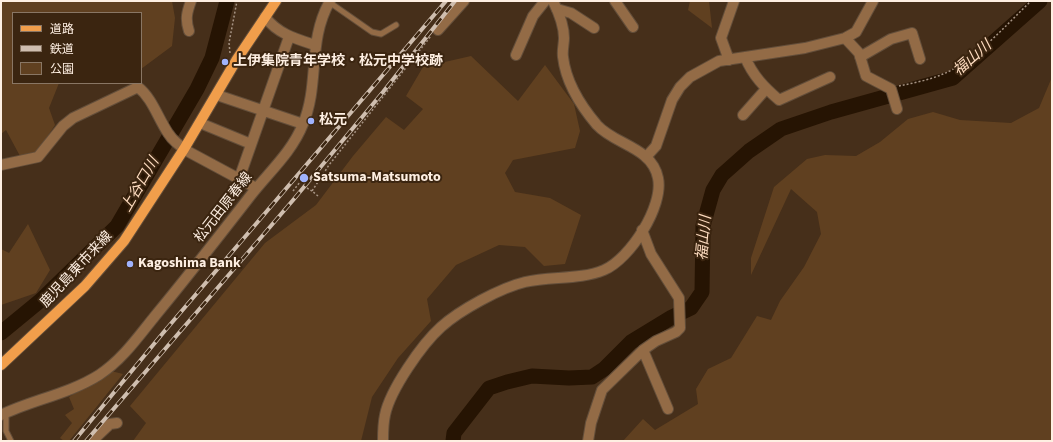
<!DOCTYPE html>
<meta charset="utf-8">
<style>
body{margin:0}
#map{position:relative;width:1053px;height:442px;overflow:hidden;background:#462f1a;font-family:"Source Sans 3","Noto Sans JP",sans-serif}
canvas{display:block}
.frame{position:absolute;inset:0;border:2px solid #feefe2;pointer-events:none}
.legend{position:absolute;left:12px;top:12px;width:130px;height:72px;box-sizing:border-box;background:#3b2510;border:1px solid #897664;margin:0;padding:5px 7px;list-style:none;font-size:12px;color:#feefe2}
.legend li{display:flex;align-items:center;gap:8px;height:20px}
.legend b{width:20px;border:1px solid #897664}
</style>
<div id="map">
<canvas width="1053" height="442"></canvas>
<div class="frame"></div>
<ul class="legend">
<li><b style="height:5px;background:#f19e4b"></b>道路</li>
<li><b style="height:5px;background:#cfbeaf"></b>鉄道</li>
<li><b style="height:11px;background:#604020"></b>公園</li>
</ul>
</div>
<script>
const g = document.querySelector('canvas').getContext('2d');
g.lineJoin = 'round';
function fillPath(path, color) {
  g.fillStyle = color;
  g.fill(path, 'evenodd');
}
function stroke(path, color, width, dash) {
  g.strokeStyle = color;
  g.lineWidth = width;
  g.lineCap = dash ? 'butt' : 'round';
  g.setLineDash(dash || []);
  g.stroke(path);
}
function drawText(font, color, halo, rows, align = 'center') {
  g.font = font + ' "Source Sans 3","Noto Sans JP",sans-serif';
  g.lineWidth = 4;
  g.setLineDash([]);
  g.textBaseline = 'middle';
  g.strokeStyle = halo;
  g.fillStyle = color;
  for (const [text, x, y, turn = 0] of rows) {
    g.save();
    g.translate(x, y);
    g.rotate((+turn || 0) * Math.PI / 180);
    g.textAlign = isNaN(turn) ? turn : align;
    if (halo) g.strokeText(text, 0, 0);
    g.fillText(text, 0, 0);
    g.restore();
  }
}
fillPath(new Path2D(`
 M1,1H172L175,18L172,46L141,69V13H13V83H59L49,108L55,125L32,160L20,156L6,130L1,134Z
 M690,1H709L712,28L688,10Z
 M471,56L518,101L545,65L574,104L580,131L575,148L513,160L505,173L515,192L550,198L581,215L565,264L544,266L525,247L499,245L456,265L427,299L431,321L398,358L372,397L361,441H133L146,423L130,406L265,243L316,205L353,156L386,117L404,130L423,109L406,96L423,67Z
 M1052,77V441H623L643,419L655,430L698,404L696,389L708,369L731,358L757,316L771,320L780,301L804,267L821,234L817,212L791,189L751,275V258L774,187L807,159L825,155L856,156L880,142L908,119L933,112L960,120L1011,123L1039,108Z
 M28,224L50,270L36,293L1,305V249L9,253Z
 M111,371L123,374L69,441H64L60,438L72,423L65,415L74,409L69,397Z`), '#604020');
stroke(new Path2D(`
 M1,333L41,300L117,226L197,89L212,58L227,1
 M453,441L454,433L489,388L507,382L532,376L569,378L592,377L604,369L631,342L672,317L691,308L702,292L703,226L713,190L722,175L749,151L781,129L831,112L953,78L1040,1`), '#261403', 15);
const service = new Path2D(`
 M329,2L372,32L381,34L396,25
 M6,413V431L11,441`);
const minor = new Path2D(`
 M615,1L633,27
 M557,9L571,13L594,28
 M265,17C278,34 296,39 315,45
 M438,30L464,1
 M189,31C185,19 187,12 191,1
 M845,38L859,53L866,76L891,89L897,109
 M516,55L533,16L545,1
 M745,57C753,76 764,87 779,100L830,77
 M860,57L891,39L912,33L920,59
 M729,60L721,38L734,1
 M217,95L303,124
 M743,115L766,89
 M200,123L251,144
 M646,157L656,146L672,100L680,87L690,77L719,61L805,48L845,38L856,32L873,1
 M1,165L38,157L63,126L73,118L138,87C152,98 158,118 168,133C173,141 181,147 189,152L256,188
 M239,179L289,37
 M643,350L668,409
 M1,415C32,400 69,394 99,375C122,360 138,337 155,316C188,276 220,235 251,195C269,172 292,152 303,124C320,84 307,41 330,1
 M92,441L110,424L117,423
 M588,441L591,423L602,390L643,350L656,341L676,332L680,328L679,298L651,254L642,230`);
const tertiary = new Path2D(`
 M383,441C383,433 383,424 385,415C390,390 422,344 441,327C460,310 500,288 525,282C551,276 580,280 604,270C630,259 664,206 658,178C652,147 615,145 597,125C580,105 566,83 563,57C562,51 564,44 564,38C564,25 559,13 553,1`);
const primary = new Path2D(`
 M1,365L85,286L124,241L184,149L237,59L276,1`);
stroke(service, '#634e3a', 7);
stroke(minor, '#634e3a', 12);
stroke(tertiary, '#634e3a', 12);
stroke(primary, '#634e3a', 12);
stroke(new Path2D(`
 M230,53L229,43L237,1
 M899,86C913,83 930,80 943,74C975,61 1006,25 1031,1
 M307,188L312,191
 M293,191L300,182
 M318,196L312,191L329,165L431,36`), '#a69383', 1.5, [2, 2]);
stroke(service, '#936b46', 5);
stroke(minor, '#936b46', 10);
stroke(tertiary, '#936b46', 10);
stroke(primary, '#f19e4b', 10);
const rail = new Path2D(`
 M74,441L163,333L446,1
 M86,441L294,199L383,92L455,1`);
stroke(rail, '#cfbeaf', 4);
stroke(rail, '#3b2510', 2.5, [8]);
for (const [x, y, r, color] of [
 [225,62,4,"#a0b3fd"],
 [311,121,4,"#a0b3fd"],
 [304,178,5,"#a0b3fd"],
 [130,264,4,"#a0b3fd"]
]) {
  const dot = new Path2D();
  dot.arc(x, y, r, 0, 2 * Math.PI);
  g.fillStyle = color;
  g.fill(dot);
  stroke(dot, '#3b2510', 1.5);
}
drawText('bold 14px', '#feefe2', '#3b2510', [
 ["上伊集院青年学校・松元中学校跡",233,62],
 ["松元",319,121],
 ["Satsuma-Matsumoto",313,178],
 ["Kagoshima Bank",138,264]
], 'left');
drawText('14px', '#feefe2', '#3b2510', [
 ["松元田原春線",224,208,-52],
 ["鹿児島東市来線",77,270,-47]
]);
drawText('italic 15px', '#fddbbf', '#3b2510', [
 ["福山川",973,59,-41],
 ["上谷口川",141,185,-60],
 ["福山川",705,238,-85]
]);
</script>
